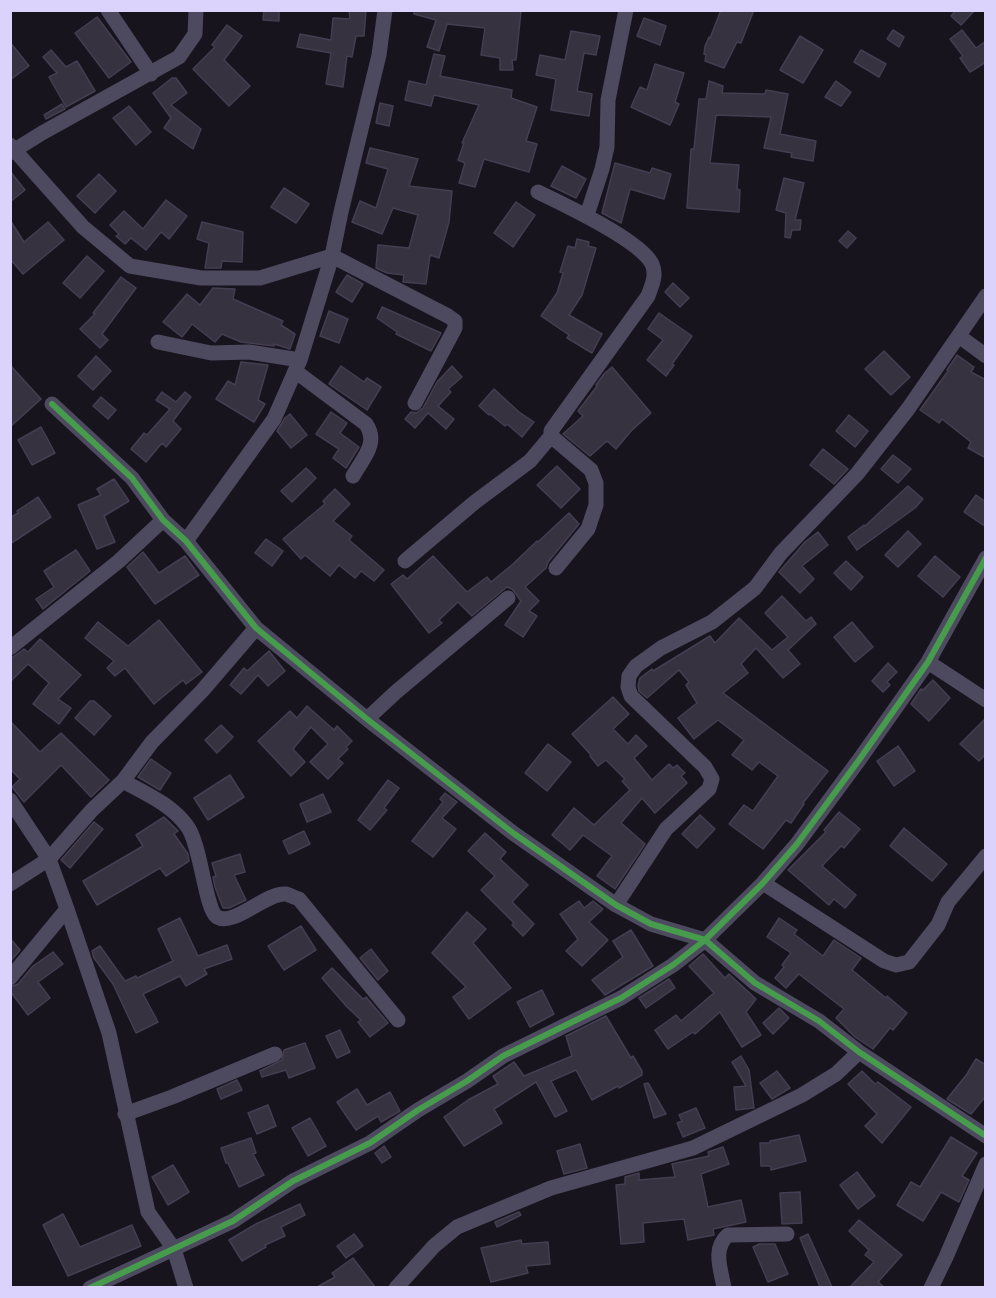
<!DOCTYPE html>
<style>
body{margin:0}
#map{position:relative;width:996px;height:1298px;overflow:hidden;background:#17141e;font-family:"Noto Sans",sans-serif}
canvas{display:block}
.frame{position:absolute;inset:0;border:12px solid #dcd3fd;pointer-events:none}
</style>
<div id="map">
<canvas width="996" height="1298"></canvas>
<div class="frame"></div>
</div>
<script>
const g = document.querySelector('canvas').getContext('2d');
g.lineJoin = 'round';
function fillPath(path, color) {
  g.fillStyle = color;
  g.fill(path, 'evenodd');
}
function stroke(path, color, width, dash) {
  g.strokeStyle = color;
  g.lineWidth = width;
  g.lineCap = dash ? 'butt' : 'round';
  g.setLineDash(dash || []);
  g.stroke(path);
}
const building = new Path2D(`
 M264,10H279V21L263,20Z
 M349,10H366L364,36H356L352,57L347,56L343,87L326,84L331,53L297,47L300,34L331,40L333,18L350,19Z
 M414,10L521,11L516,60H512L513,70H500V58L481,55L485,28L447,24L439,51L427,47L436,20L414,14Z
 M721,10H754L741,43L737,42L724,68L705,61L706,55L704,54L705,46L709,37L710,38Z
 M956,10H975L961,25L951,16Z
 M97,17L131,62L109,78L75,33Z
 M644,18L666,26L660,45L637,36Z
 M227,25L242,36L224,60L250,86L229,106L193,69L215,47L212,45Z
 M893,30L904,37L899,47L887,39Z
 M962,30L976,48L986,41V62L970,72L960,58L963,56L950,39Z
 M571,31L600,36L596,55L584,53L577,91L592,94L589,116L551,110L556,79L536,75L540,55L565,60Z
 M800,36L823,50L803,83L780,70Z
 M10,42L29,66L10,80Z
 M51,50L66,67L77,61L95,91L66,107L49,77L57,73L43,57Z
 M861,50L886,64L879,77L854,62Z
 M434,54L445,56L440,76L512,90L511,98L537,107L526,141L537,144L529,172L484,159L475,187L459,183L465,163L458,160L464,143H462L479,105L434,95L431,106L405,100L409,81L426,85Z
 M655,64L684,73L675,102L679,104L670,125L631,107L640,87L647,90Z
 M172,78H176L187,93L171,105L201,129L193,149L164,128L171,118L153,93Z
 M709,81L723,86L722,93L765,94L766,90L788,94L780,134L816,141L813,161L791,157L792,153L764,148L771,117L716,115L710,163L739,165L737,189L740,190L739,212L687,208L691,149H694L699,99H706Z
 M836,81L851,92L841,106L825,97Z
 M380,103L393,106L389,126L376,123Z
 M62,104L65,109L46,119L44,115Z
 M129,106L151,132L136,145L113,118Z
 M370,148L418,159L409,186L452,191L449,222L439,258L430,255L426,284L403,282L404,275L387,273L376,268L378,245L409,248L418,215L393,208L382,234L352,222L360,201L376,208L388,169L366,163Z
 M615,163L650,173L652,168L671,174L664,199L630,189L621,223L602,213Z
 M562,166L586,179L576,198L551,186Z
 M10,171L25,190L10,202Z
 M99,174L116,191L95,213L77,196Z
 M784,178L804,183L795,220H801L800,230H792L790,238L785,237L786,213L776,210Z
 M284,188L309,204L296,223L271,207Z
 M166,200L187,216L169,239L161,232L146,250L131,238L125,244L116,236L119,234L110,225L124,211L143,229Z
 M516,202L535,215L513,247L494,233Z
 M10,220L24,242L48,222L64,240L23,274L10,259Z
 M202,222L243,232L242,262L222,261L221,268H205L209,243L197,239Z
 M848,231L856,238L847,248L839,241Z
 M577,239L589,242L588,246L596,248L582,295L569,315L602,334L592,353L567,338L569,335L541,316L557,293L563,273L560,272L568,246L575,248Z
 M87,256L104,271L80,298L63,283Z
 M347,275L363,284L352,302L336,292Z
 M121,277L136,288L102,334L108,340L100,348L80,329L95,314L93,313Z
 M673,283L689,298L680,307L665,292Z
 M213,288L235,289L233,299L283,321L281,325L295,334L290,349L274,344V346L241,342L222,334L215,342L192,324L182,337L163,322L187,294L200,305Z
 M382,307L441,333L431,351L396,334L397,332L377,318Z
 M329,311L348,319L339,343L320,336Z
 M659,313L692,336L672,364L674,365L666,376L647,360L663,340L648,329Z
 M884,351L910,377L891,395L865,369Z
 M957,355L974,367L971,372L986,380V458L968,448L971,442L942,419L939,423L920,410L948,371L947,370Z
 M96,356L111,371L93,390L78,376Z
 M241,362L268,365L258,400L265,404L254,422L216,399L228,381L235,385Z
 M10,365L41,399L10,427Z
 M341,366L364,382L367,378L381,387L367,410L329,384Z
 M452,366L462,377L448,389L451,392L438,406L454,419L446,429L428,413L415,428L405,419L411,412L416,413L423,408L437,382Z
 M612,367L651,413L631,431L616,449L607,441L590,456L563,434L583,416L578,411L597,386L596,385L604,374Z
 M494,389L519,412L534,422L522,437L507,424L505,426L490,414L489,415L479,406Z
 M162,392L176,402L185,392L191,397L173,421L181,429L166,447L162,443L146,462L131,449L144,433L147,435L170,409L156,400Z
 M101,397L116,410L108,419L93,406Z
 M331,412L347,423L340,433L359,447L346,468L333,458L339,449L316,434Z
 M290,414L307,435L291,448L277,431L285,418Z
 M849,415L868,431L855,447L836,431Z
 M41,427L55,453L32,465L18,440Z
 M823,449L848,469L834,484L810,465Z
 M893,455L911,469L898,483L881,469Z
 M557,466L580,489L561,508L537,485Z
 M306,468L316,478L292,502L281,491Z
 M114,479L129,501L104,516L115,542L97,549L78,505L101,495L97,489Z
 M908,486L923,499L915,508L857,550L848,537L864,525L865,526Z
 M335,489L350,504L333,521L352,536L349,540L384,570L374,581L361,571L355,578L339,565L330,576L305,555L301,559L283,539L325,504L323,501Z
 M976,495L986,502V527L964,512Z
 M38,497L51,517L10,544V518L18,513L17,511Z
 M569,513L579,524L548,562L546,568L525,587L539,601L529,611L537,616L523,637L505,625L521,601L512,589L507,587L502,591L472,616L458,602L439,620L442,623L429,633L391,584L403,575L407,579L433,556L467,592L487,577L491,582L513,564L537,541L538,542Z
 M908,531L921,544L898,567L885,555Z
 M818,532L828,545L802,566L814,579L800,593L779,572L805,542Z
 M266,539L283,551L272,566L255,553Z
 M76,550L90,571L43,609L36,599L54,587L44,571Z
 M143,552L159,573L185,556L199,575L155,604L127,567Z
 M935,556L960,577L943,597L918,576Z
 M846,561L863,577L851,590L834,573Z
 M782,596L806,621L811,617L816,624L788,650L800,664L783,678L756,648L741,664L748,673L723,693L828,771L803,803L804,804L791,823L786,820L763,849L729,824L744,805L753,811L778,776L759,762L752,770L732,755L744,740L718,720L694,739L678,718L697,703L686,685L689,682L679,670L647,698L639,691L638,686L640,678L652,669L653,671L710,636L715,643L739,618L772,650L788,637L765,613Z
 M159,620L202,672L186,684L183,680L154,704L125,668L115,676L107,668L114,661L85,638L98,622L128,646Z
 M852,622L873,647L855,662L834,637Z
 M40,639L81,675L58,699L71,708L59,724L33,704L49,683L28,664L10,682V659L24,649L28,652Z
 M269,651L285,671L268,686L258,675L241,694L230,685L244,668L247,671Z
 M888,663L897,672L887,682L890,685L883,692L872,681Z
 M933,680L950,698L929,721L911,704L921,689L923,690Z
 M613,697L629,714L613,729L628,744L636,735L647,746L634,758L652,780L669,764L673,768L677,765L685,773L681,776L687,783L655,813L642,798L621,823L645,844L615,889L597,876L612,856L583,835L570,850L552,835L574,808L594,825L630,790L622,781L625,779L606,760L598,766L590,756L591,755L572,734Z
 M90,701H94L111,716L94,735L75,718Z
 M307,706L334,730L337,726L352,741L346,747L348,749L338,759L343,763L328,779L310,762L328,744L311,727L293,749L305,762L291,776L258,741L290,711L297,718Z
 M986,718V754L979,761L960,744Z
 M10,721L40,752L61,733L109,780L91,797L61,765L24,802L12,787L20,779L10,769Z
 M221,725L233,737L217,753L205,740Z
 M548,744L571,762L547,791L525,773Z
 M898,746L915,771L894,786L877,761Z
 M151,759L171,773L160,790L138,777Z
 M230,775L244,797L208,820L194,798Z
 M388,780L399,788L384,808L387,810L370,830L358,820Z
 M445,793L457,802L442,818L456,829L433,857L412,841L443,802L440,799Z
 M323,794L331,812L307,822L300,804Z
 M839,812L860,829L844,848L841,846L822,866L856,895L845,908L834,899L829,905L788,870L826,832L824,830Z
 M700,815L715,829L697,848L682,834Z
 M164,817L178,831L174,834L188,854L189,861L166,876L160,868L97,905L83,881L143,846L136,835Z
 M94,822L103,829L70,868L61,860Z
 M904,828L947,864L932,881L890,846Z
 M304,831L310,844L289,854L283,841Z
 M485,833L506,852L500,859L528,885L512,902L534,924L523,936L512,925L514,923L481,890L495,876L468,851Z
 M240,854L245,872L234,875L246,900L229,908H223L215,887L213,877L216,876L212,863Z
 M579,901L584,908L593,901L603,909L589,922L608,940L582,966L566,951L578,939L560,914Z
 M467,912L486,929L473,943L511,988L469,1019L453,997L466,987L432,953Z
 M180,918L198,956L227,945L232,959L204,969L207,974L186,986L180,976L143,994L158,1022L136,1033L113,984L94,958L92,951L100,946L125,981L136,976L137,978L173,961L158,929Z
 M779,918L797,930L794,934L823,956L834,940L861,958L852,970L886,998L887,996L907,1013L893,1030L890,1028L873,1049L855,1037L836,1018L844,1009L799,974L786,988L775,978L784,967L782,965L791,953L767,937Z
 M301,926L316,950L284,970L268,946Z
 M631,930L653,966L605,995L592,980L623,957L613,941Z
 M10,938L20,950L10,962Z
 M371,949L388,971L378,980L360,958Z
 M53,952L63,964L38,982L50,998L28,1015L10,991V987L18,984L33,966Z
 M703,954L725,978L729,974L756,999L746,1012L761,1035L742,1047L720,1012L695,1034L693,1032L668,1049L655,1030L676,1015L681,1021L714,993L689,966Z
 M332,968L363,999L366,997L388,1023L370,1037L358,1022L361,1020L347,1007L322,978Z
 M669,979L675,988L646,1008L639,998Z
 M542,990L554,1014L530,1027L517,1002Z
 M779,1008L789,1018L773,1034L763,1023Z
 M606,1016L631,1058L633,1056L642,1071V1075L619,1088L618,1086L592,1100L576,1070L551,1081L567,1111L555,1117L536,1082L494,1109L502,1123L464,1146L444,1117L468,1100L498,1084L493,1076L514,1062L524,1076L572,1056L566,1036Z
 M340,1030L350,1052L337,1058L326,1036Z
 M305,1043L315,1068L289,1078L286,1070L262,1077L260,1071L282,1060L284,1050Z
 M741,1056L749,1070L754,1108L736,1110L734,1087L746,1086L732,1062Z
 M976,1059L986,1065V1096L971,1114L947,1099L967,1074Z
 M777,1071L790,1088L772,1099L760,1083Z
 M862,1071L875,1084L878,1082L911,1107L882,1143L865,1126L877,1114L848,1084Z
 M237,1080L242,1090L221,1099L217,1089Z
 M648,1083L666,1114L654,1118L644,1084Z
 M357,1089L367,1105L390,1092L400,1111L381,1122L378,1116L356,1130L337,1102Z
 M268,1105L276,1126L257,1134L248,1113Z
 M696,1108L705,1128L683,1137L677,1123L682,1121L679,1115Z
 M310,1118L326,1146L308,1156L292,1128Z
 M799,1135L806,1161L771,1170V1166H761L760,1143H770V1141Z
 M951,1137L977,1153L962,1176L969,1180L959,1202L941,1192L923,1221L897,1205L911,1182L920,1187Z
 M251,1138L256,1153L253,1154L264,1175L239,1187L228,1163H226L221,1148Z
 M580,1144L587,1168L564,1174L557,1151Z
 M384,1146L391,1157L382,1163L375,1153Z
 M723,1147L729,1164L701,1174L708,1207L741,1200L746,1222L713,1229L714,1235L688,1240L684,1219L643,1223L644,1242L621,1244L616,1185L625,1184V1177L639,1173V1180L675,1177L672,1164L709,1156L708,1152Z
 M173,1165L189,1192L168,1205L152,1177Z
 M857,1172L875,1196L858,1209L840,1185Z
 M800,1192L802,1223L782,1224L780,1193Z
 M300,1204L305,1215L281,1227L285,1236L265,1245L266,1247L242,1261L229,1240L256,1224Z
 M519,1212L521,1215L497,1227L495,1222Z
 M63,1214L80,1247L132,1225L141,1246L68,1276L43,1225Z
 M859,1220L902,1255L878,1282L884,1287H850L874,1262L865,1255L869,1250L849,1231Z
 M354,1234L363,1246L346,1258L337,1246Z
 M808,1234L832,1287H820L800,1238Z
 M521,1240L522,1244L548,1242L550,1264L526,1266L528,1273L491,1282L481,1248Z
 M759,1244H775L788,1274L768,1282L753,1247Z
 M353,1258L375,1287H317L335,1277L332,1273Z`);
fillPath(building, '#363240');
stroke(building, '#443e52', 1.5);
stroke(new Path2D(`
 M108,10L151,74
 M10,145L83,227L130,266L201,278H260L332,256L448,316L455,321V328L415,403
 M10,153L42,133L179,57L195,34L196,10
 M538,192C563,204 640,240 652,264C657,275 652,285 648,296L551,431V436L591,470L596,483V505L588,529L556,568
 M587,215L602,169L607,147L608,100L626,10
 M959,336L986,356
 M158,342L211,353L249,352L300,360
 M295,371L366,424C379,443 363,458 353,476
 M52,404L132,478L163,520L186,541L256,628L367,719L513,833L616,905L651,924L705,940L755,983L819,1021L859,1052L986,1136
 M186,541L274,419L300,360L332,256L341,212L379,55L385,10
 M405,561L475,502L530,461L551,436
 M10,648L119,561L163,520
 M928,662L986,700
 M367,719L396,692L508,598
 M123,781C146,794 171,804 187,826C201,844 205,909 217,917C234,927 266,892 286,894C290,895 295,898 299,899L398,1020
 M10,800L49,859L67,909L109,1033L148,1212L174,1249L186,1288
 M763,883L884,961L896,965L909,962L938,925L948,902L986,856
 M10,884L49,859L92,810L123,781L152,742L202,691L256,628
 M616,905L666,829L709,789L712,779L705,767L631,696L628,687L629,676L636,666L661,648L712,622L755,588L781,553L857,474L908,409L986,296
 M10,978L67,909
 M125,1114L172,1097L275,1054
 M90,1288L233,1221L293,1181L370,1143L418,1110L467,1081L503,1056L621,998L673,965L705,940L763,883L797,844L859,760L928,662L986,558
 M396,1288L434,1246L457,1227L551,1188L693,1148L802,1095L836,1074L859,1052
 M724,1288C721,1269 712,1249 728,1235L787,1234
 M931,1288L946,1257L986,1164`), '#4d495f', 15);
stroke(new Path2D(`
 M52,404L132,478L163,520L186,541L256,628L367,719L513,833L616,905L651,924L705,940L755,983L819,1021L859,1052L986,1136
 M90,1288L233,1221L293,1181L370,1143L418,1110L467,1081L503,1056L621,998L673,965L705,940L763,883L797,844L859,760L928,662L986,558`), '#469c4c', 6);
</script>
